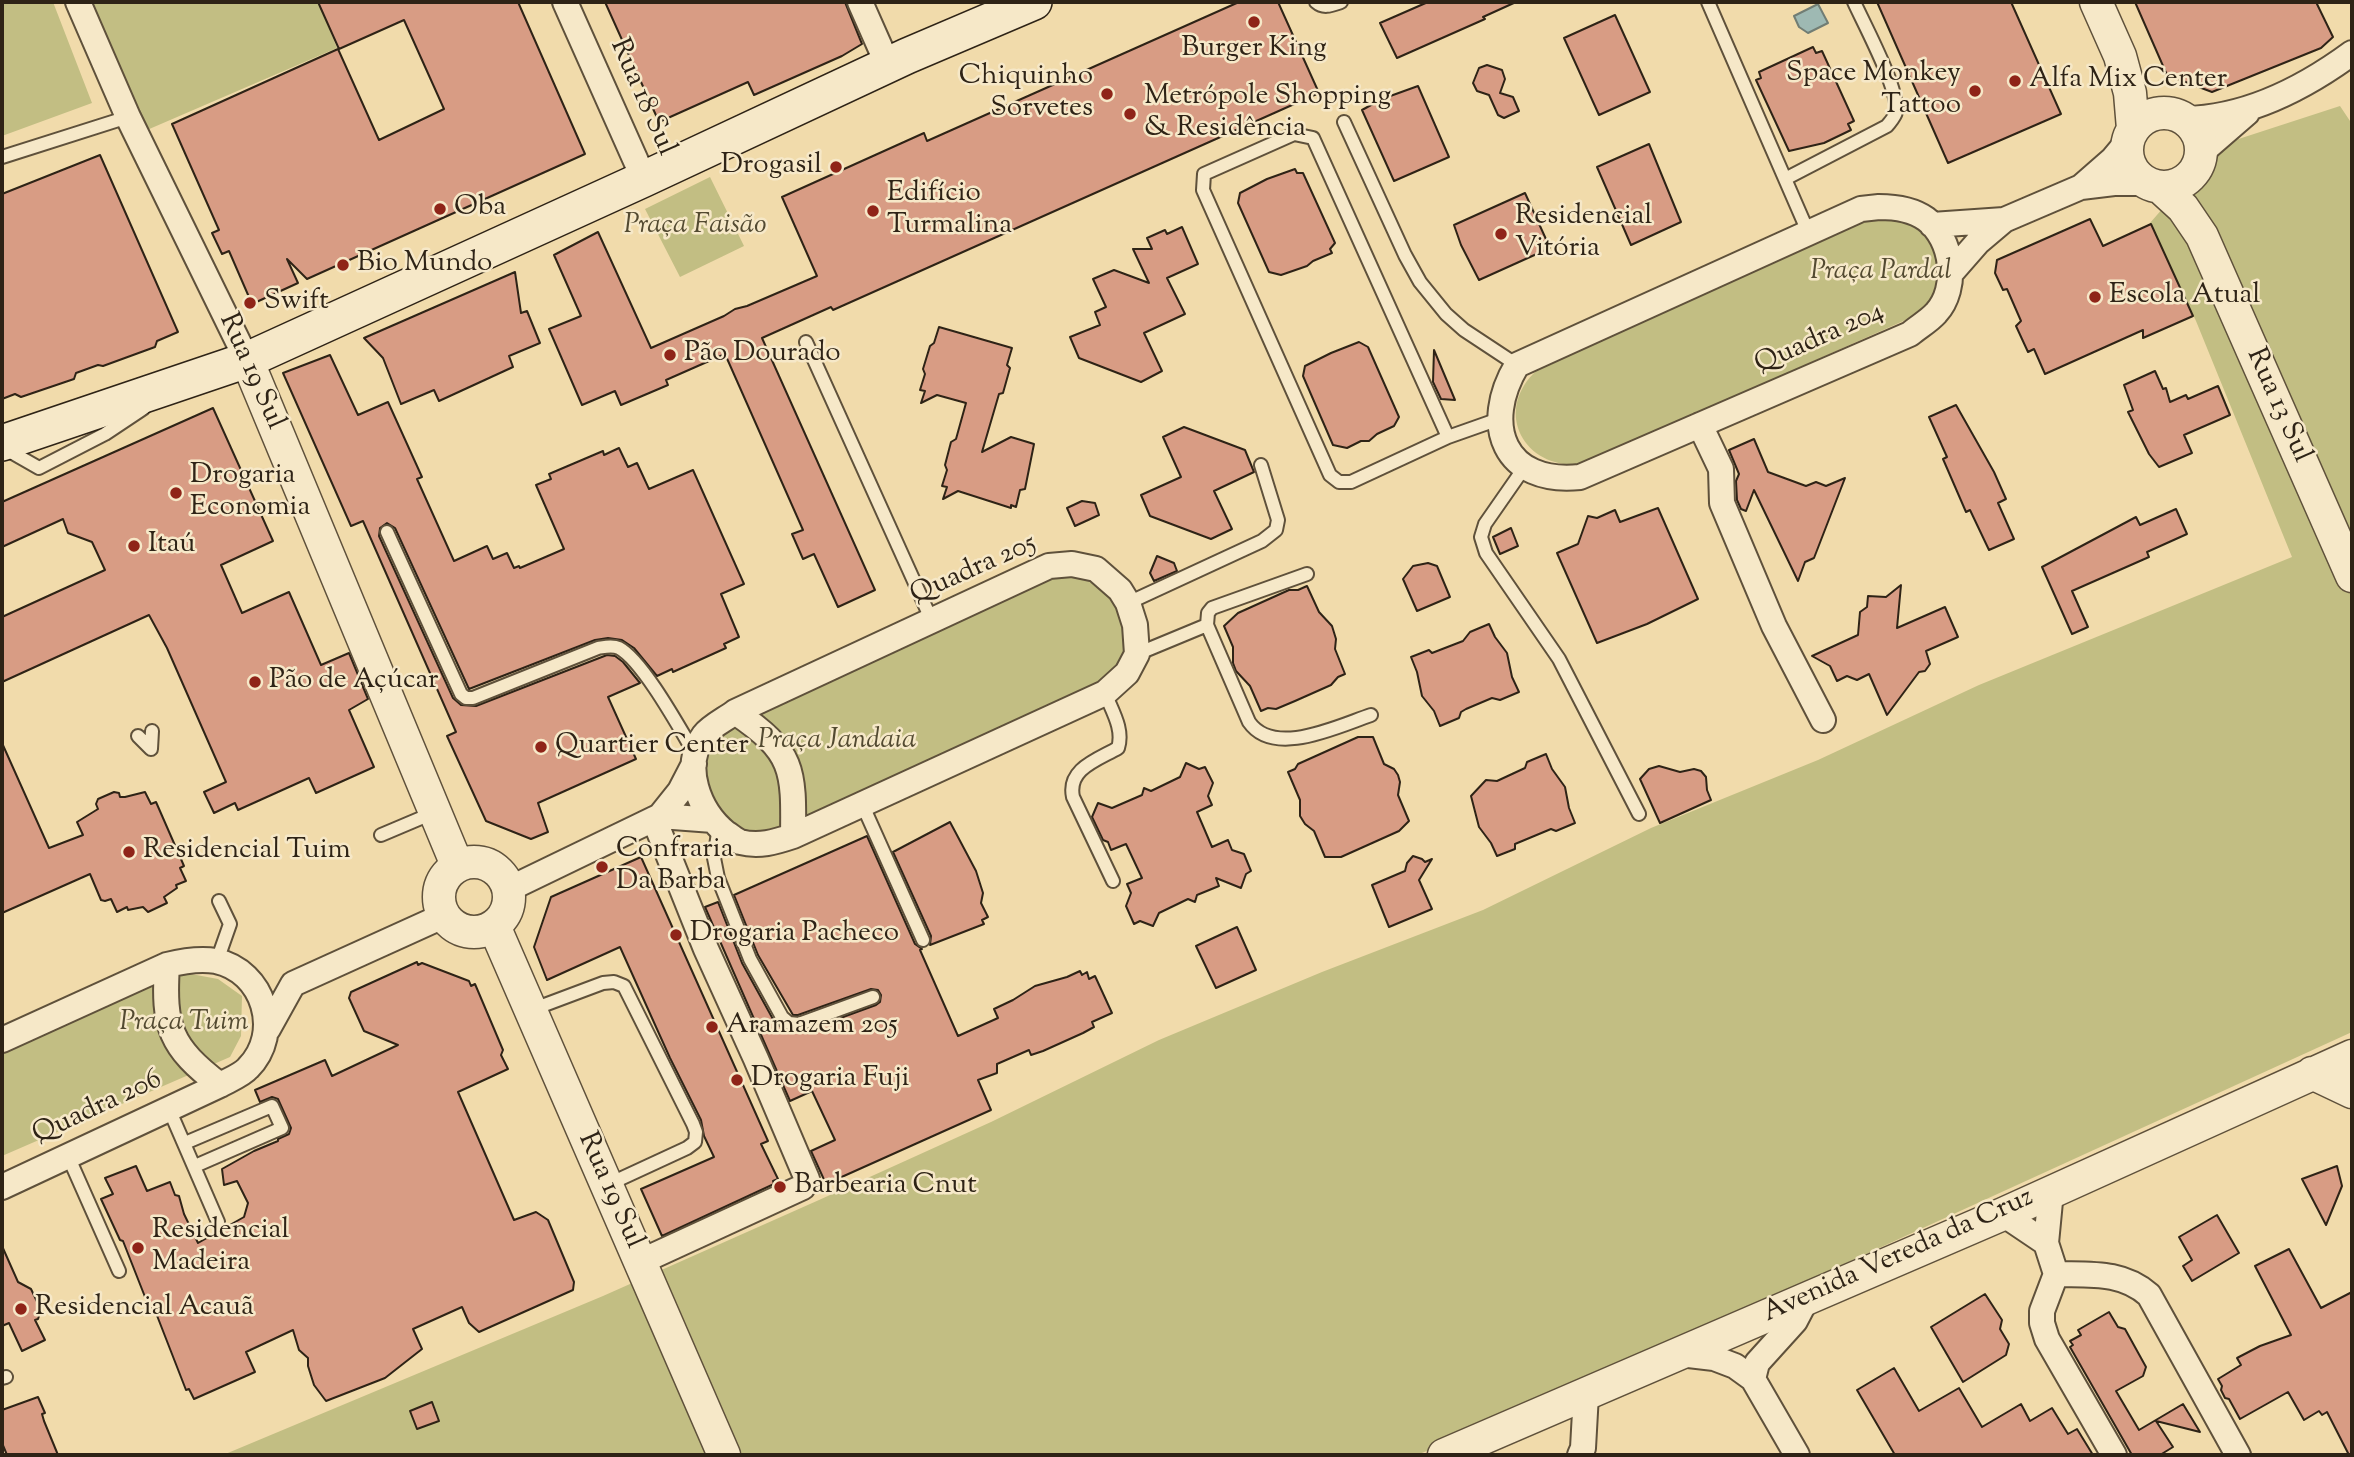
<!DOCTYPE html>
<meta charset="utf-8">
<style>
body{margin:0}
#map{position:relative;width:2354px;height:1457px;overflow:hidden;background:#f1dbab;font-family:"Sorts Mill Goudy",serif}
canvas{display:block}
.frame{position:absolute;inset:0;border:4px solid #2e2316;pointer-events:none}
</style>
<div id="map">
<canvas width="2354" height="1457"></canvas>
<div class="frame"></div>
</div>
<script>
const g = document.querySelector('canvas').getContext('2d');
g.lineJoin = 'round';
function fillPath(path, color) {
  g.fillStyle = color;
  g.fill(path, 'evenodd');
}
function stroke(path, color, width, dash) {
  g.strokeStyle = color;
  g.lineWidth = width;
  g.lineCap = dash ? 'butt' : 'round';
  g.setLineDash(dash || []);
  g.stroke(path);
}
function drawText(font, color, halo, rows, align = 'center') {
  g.font = font + ' "Sorts Mill Goudy",serif';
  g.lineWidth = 5;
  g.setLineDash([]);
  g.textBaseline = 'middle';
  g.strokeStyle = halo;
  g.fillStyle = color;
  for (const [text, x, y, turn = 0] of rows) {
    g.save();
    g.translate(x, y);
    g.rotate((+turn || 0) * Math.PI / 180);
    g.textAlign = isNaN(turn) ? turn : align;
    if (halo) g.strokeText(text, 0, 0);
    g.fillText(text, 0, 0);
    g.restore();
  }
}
fillPath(new Path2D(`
 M2,2H53L92,103L2,136Z
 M89,2H318L337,48L147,130Z
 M2340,106L2352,124V1032L1518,1413L1417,1455H223L603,1296L819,1200L991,1122L1159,1040L1322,972L1483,910L1651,828L1818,760L1979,685L2292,557L2196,321L2150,223L2217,146Z
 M710,177L744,246L680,277L645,209Z
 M1882,218C1889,219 1897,219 1904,221C1932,230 1947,268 1933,295C1928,305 1919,312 1910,318L1583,464C1524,471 1492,411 1537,370L1864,221Z
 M1049,566L1120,590L1127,673L762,845L699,797L705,734Z
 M180,972L218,979L242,996L241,1036L230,1057L2,1156V1054Z`), '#c2be83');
const water = new Path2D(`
 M1818,4L1828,23L1808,33L1799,27L1794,16Z`);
fillPath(water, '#9eb9b3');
stroke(water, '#717d74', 2);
const building = new Path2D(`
 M318,2H518L585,154L307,279L287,259L298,283L252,304L229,251L222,254L212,233L219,230L172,124L338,49L379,140L444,109L404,20L339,49Z
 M605,2H845L862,44L842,56L754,95L748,82L659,122Z
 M1239,2H1278L1319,93L833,310L831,307L762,338L875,590L838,607L814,554L803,559L792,534L803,530L725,354L666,380L668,385L621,405L615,391L582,405L549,329L581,316L554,255L598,232L651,348L724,316L735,309L747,306L817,276L782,197L924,133L927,141Z
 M1428,2H1516L1483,17L1485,19L1397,58L1380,23Z
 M1877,2H2011L2061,114L1948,163Z
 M2135,2H2316L2333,37L2321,48L2212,92L2167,75Z
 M1615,15L1650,92L1599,115L1564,38Z
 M1813,47L1816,53L1822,51L1854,121L1848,124L1851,130L1824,143L1789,151L1756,80L1761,78L1759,72Z
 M1487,65L1502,70L1505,79L1500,93L1513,97L1519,111L1504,118L1498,115L1489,95L1477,91L1473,83L1479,68Z
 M1418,86L1449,157L1394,181L1362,110L1382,99Z
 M1649,144L1681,222L1631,245L1597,167Z
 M100,155L178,332L157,341L155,347L103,366L98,365L76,373L74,379L21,397L15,394L2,399V194Z
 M1295,169L1297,173H1303L1335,243L1330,249L1332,253L1313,261L1307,266L1281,275L1269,272L1238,203L1240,193L1267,179Z
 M1525,193L1550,248L1479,280L1461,245L1454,225Z
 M2090,219L2103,246L2151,224L2193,316L2143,338V330L2045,374L2034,349L2028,352L2016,326L2021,321L2007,289L2003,290L1995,273L1997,260Z
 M1182,227L1198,264L1167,278L1185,314L1144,333L1162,371L1141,382L1079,358L1070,337L1100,325L1095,312L1106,307L1093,279L1114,270L1149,283L1133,249H1152L1147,238L1165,230L1167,234Z
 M515,272L521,313L527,311L540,343L509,356L513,367L439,401L434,390L401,404L383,358L364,338Z
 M939,327L1012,348L1007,365L1010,368L1003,393L999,394L982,452L1011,437L1034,444L1025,489L1020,490L1016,507L1011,505V508L958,491L943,499L947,487L942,486L947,470L945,465L951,442L956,439L966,403L937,395L921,403L925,391L920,390L925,374L923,369L930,346L934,343Z
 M1359,342L1368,347L1399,417L1394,426L1377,434L1369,441H1361L1347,448L1333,445L1303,376L1305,366L1331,353Z
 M1434,350L1455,400L1441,399L1433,382Z
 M330,355L358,415L388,402L422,477L417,479L454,561L487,546L493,559L507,553L514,568L519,566L520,568L564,549L536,485L551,479L549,474L603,451L604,455L619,448L628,467L637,463L649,489L693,470L744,584L721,594L739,637L724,644L726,648L673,672L672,669L657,676L634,648L622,640L608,638L595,640L469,689L395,528L387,523L380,528L379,536L453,698L461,705L476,706L607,655L615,656L623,662L640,683L608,697L636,759L538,803L548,832L531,839L486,821L447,736L456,732L363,521L351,526L283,373Z
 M2155,371L2163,389L2166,388L2170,402L2186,395L2188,399L2218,386L2230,415L2184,435L2192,453L2159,467L2149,454L2128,412L2133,410L2124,385Z
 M1956,405L1994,472L2006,499L1998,503L2014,539L1989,550L1970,510L1966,512L1943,459L1947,457L1929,417Z
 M213,408L273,541L221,565L242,613L289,592L321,665L349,653L368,699L349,710L374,767L316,793L309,778L238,810L235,803L214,813L204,792L226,782L167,648L149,615L2,682V617L105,570L92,542L68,533L63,519L2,547V502Z
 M1184,427L1245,450L1254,472L1214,491L1232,529L1211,539L1150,516L1141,495L1181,477L1163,437Z
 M1754,439L1768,472L1806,486L1816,482L1826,486L1845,478L1814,558L1805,562L1798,581L1754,490L1746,511L1741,509L1737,500L1736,481L1739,474L1729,450Z
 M1082,501L1095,503L1099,515L1075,526L1067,508Z
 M1658,508L1698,599L1647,624L1597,643L1557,553L1578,544L1588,516L1597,518L1615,510L1620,522Z
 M2176,509L2187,534L2147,552L2149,557L2072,591L2088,627L2072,634L2042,567L2136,517L2140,525Z
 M1511,528L1518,546L1500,554L1493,537Z
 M1157,556L1174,563L1177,571L1154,581L1150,573Z
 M1428,563L1437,566L1450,597L1417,611L1403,579L1413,566Z
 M1901,585L1897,628L1945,607L1958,637L1926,651L1930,664L1925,671L1919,672L1887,715L1869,674L1857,680L1847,676L1837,681L1830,666L1812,656L1858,635L1860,612L1867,607L1868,596L1886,597Z
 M1307,586L1319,612L1332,626L1336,639L1335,649L1345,674L1338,677L1331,685L1295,701L1276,709L1268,708L1261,711L1250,686L1236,671L1233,663V647L1224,626L1238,613L1289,590H1298Z
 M1489,624L1495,637L1507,653L1512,677L1519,692L1500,700L1492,698L1466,709L1461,712L1459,718L1440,726L1434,711L1422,696L1417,672L1411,657L1429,650L1432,653L1463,641L1470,632Z
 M1358,737H1373L1384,764L1394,769L1398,775L1400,782L1398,795L1409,821L1399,831L1341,857H1325L1314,831L1305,824L1300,816V800L1288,772L1295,769L1298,764Z
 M2,743L49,848L83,835L77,822L98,809L96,804L98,799L114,792L119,793L120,797H125L145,792L151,804L156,802L184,866L180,868L186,881L176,885L177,888L164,897L167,903L148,912L143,907L128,910L127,907L117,912L111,899L105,901L101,900L90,874L2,913Z
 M1546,754L1552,769L1565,787L1569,808L1575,823L1556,831L1551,829L1515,844V849L1497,856L1491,843L1479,827L1471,796L1486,780L1497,781L1525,768L1527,762Z
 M1186,763L1199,769L1205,767L1213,783L1208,796L1212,805L1197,812L1212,847L1228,840L1232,850L1244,854L1251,871L1246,874L1241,888L1216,878L1219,886L1197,895L1195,902L1188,899L1159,913L1153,926L1140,921L1134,924L1126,906L1131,893L1127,884L1142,878L1126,844L1111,850L1108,842L1103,840L1092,817L1098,803L1112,808L1142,795L1144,788L1151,791L1180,777Z
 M1659,766L1680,772L1694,769L1701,771L1706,777L1707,790L1711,800L1660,823L1640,779L1649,769Z
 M950,822L976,871L983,893L981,903L988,917L982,920L984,924L930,945L931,936L893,852Z
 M867,836L915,944L922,949L920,950L958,1036L998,1018L994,1009L1013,1000L1035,986L1067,977L1080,971L1082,975L1087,972L1089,979L1095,976L1112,1013L1092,1022L1094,1027L1083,1033L1043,1051L1031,1055L1029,1050L997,1064V1073L978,1080L991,1110L826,1184L811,1151L835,1140L812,1091L790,1101L705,907L718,902L742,963L774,1021L784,1030L802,1032L876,1005L880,1002L881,995L878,990L871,989L798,1015H793L758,955L734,895Z
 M1413,856L1422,859L1425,862L1432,859L1419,880L1432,909L1389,927L1372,885L1405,871L1407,863Z
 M641,857L768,1141L761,1144L778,1179L773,1181L774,1184L662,1236L641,1189L714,1157L704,1136L701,1120L670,1058L620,947L547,980L534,947L551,897Z
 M1237,927L1256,970L1216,988L1196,946Z
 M417,962L418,965L422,963L469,981L471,986L475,984L503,1050L501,1055L508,1069L458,1092L514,1220L536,1212L548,1220L574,1282L573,1290L479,1332L469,1323L462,1307L413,1329L422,1349L385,1378L326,1401L314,1385L308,1366V1358L299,1350L293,1330L246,1352L255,1372L194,1399L189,1389L186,1390L156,1313L153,1312L147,1302L123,1241L120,1240L101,1199L113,1194L105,1178L136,1166L147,1191L170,1182L175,1195L179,1196L184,1214L198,1243L244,1217L248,1203L237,1181L224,1185L222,1169L254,1151L278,1141V1139L289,1134L291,1128L278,1099L272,1097L260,1102L255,1090L325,1060L332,1076L398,1045L364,1031L349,998L351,992Z
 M2337,1166L2342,1186L2326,1225L2302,1179Z
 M2217,1215L2239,1253L2192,1281L2183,1266L2192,1260L2179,1237Z
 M2,1246L18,1282L31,1289L41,1310L38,1319L35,1320L45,1340L22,1351L9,1323L2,1326Z
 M2289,1249L2321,1308L2352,1292V1455H2349L2327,1412L2322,1415L2319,1411L2304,1420L2288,1392L2240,1419L2229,1399L2225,1398L2221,1390L2222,1386L2218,1379L2241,1365L2237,1358L2260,1346L2291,1335L2255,1266Z
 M1985,1294L2002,1320L2000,1329L2009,1344L2006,1355L1963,1382L1931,1327Z
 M2109,1312L2118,1327L2125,1329L2146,1367L2143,1376L2116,1391L2139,1430L2183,1404L2200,1432L2156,1421L2173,1447L2160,1455H2132L2070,1347L2073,1345L2070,1341L2081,1335L2078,1330Z
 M1894,1368L1919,1411L1959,1388L1982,1427L2021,1404L2030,1421L2052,1408L2068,1434L2077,1429L2093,1455H1895L1857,1390Z
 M38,1397L45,1413L42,1414L44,1421L58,1455H7L2,1443V1410Z
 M432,1402L439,1421L417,1429L410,1411Z`);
fillPath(building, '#d89c84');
stroke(building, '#2e2316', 2);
const service = new Path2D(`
 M1316,2C1324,9 1332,5 1341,2
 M1708,2L1809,234
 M1344,122L1405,255L1420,282L1446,314L1464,330L1517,365
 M2,157L128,117
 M1785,179L1887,126C1890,122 1895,117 1896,112C1900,91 1864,24 1854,2
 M806,342L932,621
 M1448,437L1313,138L1294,134L1204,174L1203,190L1330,475L1339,482H1351L1448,437L1499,419
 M4,448L39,468L105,434L144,408
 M1524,468L1485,524L1481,537L1486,553L1559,659L1639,814
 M387,532L461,694L466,698H473L598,648C605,647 612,645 619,648C643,661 680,729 695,754
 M1128,603L1262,541L1276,530L1278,520L1261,465
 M1207,625L1208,613L1212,608L1307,574
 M1137,654L1207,625L1249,722C1274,758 1338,726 1371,715
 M1105,693C1112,711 1124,729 1118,748C1097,760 1067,769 1073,797L1113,881
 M138,736L151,749
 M151,749L152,731
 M863,806L923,940
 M719,827L714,858L718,878L750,959L782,1017L789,1023L799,1024L873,997
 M381,835L433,813
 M217,961L230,924L219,901
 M531,1010L603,983L614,982L624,986L693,1124L696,1132L695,1142L687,1148L607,1185
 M169,1109L218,1222
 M185,1143L272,1106L282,1128L195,1166
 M68,1156L119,1271
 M2,1378L6,1377`);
const minor = new Path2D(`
 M78,2L128,117L247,360
 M565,2L644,179
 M860,2L883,54L890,65
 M2185,119C2247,118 2303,89 2352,53
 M2202,152L2247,113
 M2081,187L2113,159L2128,141
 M1879,207C1895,207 1912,209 1926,219C1953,239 1959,288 1936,313C1929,321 1918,327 1910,334L1580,477C1504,485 1481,425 1517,365L1861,209Z
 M1932,225L2004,220
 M1950,274L1978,242L2004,220L2081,187L2114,183H2146
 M1700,425L1721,469L1722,503L1774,626L1823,720
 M1072,564L1096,569L1120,590L1128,603L1135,625L1137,654L1127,673L1105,693L793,836C775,842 759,847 740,842C735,840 731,836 726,833C699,811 681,766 704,735C711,726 726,719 735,712L1049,566Z
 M735,712C794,752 794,769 793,836
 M660,816L713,820
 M509,889L660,816L680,791L694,764
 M167,965C163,1027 170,1047 220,1085
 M268,1029L293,984L443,916
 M2,1040L167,965C183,961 199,958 216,961C264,971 283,1033 248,1068C242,1075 229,1080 220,1085L2,1187
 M2051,1191L2046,1243L2056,1274L2042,1311V1323L2047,1339L2114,1455
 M2003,1214L2046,1243
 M640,1262L803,1187L807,1179L756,1059L706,949L654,819
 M2056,1274C2090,1275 2122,1271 2149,1295L2238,1455
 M1680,1354L1714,1358L1735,1366L1753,1379L1797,1455
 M1753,1379L1757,1363L1795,1321L1808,1296
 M1580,1455L1583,1448L1586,1394`);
const tertiary = new Path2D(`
 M2096,2L2120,56L2130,93L2133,129
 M2127 150a37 37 0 1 1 74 0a37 37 0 1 1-74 0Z
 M2160,187L2183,208L2202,236L2352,576
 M247,360L457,865
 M439 897a35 35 0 1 1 70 0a35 35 0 1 1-70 0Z
 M494,926L724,1455
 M2312,1073L2352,1092
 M1444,1455L2003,1214L2352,1056`);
const secondary = new Path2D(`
 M2,443L247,360L644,179L907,56L1034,2`);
stroke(service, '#5f513b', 16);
stroke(minor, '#5f513b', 28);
stroke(tertiary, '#5f513b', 35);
stroke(secondary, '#2e2316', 38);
stroke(service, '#f6e8c8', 12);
stroke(minor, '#f6e8c8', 24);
stroke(tertiary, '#f6e8c8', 32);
stroke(secondary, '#f6e8c8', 35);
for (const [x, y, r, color] of [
 [1254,22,7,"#8f2418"],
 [2015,81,7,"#8f2418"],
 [1975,91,7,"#8f2418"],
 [1107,94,7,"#8f2418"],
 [1130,114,7,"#8f2418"],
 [836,167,7,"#8f2418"],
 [440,209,7,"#8f2418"],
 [873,211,7,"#8f2418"],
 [1501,234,7,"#8f2418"],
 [343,265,7,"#8f2418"],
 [2095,297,7,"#8f2418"],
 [250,303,7,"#8f2418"],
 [670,355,7,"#8f2418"],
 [176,493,7,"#8f2418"],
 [134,546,7,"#8f2418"],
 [255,682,7,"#8f2418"],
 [541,747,7,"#8f2418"],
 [129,852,7,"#8f2418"],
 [602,867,7,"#8f2418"],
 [676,935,7,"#8f2418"],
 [712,1027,7,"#8f2418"],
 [737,1080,7,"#8f2418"],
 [780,1187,7,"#8f2418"],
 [138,1248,7,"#8f2418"],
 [21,1309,7,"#8f2418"]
]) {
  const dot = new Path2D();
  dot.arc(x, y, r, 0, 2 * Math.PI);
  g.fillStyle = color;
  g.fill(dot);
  stroke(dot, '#f6e8c8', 2.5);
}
drawText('28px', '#2e2316', '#f6e8c8', [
 ["Burger King",1254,50,"center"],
 ["Space Monkey",1961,75,"right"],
 ["Tattoo",1961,107,"right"],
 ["Chiquinho",1093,78,"right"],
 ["Sorvetes",1093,110,"right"],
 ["Alfa Mix Center",2029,81],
 ["Metrópole Shopping",1144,98],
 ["& Residência",1144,130],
 ["Drogasil",822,167,"right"],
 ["Edifício",887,195],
 ["Turmalina",887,227],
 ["Oba",454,209],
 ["Residencial",1515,218],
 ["Vitória",1515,250],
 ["Bio Mundo",357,265],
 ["Escola Atual",2109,297],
 ["Swift",264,303],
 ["Pão Dourado",684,355],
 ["Drogaria",190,477],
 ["Economia",190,509],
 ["Itaú",148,546],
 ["Pão de Açúcar",269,682],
 ["Quartier Center",555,747],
 ["Confraria",616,851],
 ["Da Barba",616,883],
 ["Residencial Tuim",143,852],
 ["Drogaria Pacheco",690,935],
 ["Aramazem 205",726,1027],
 ["Drogaria Fuji",751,1080],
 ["Barbearia Cnut",794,1187],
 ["Residencial",152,1232],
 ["Madeira",152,1264],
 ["Residencial Acauã",35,1309]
], 'left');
drawText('28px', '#2e2316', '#f6e8c8', [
 ["Rua 18 Sul",641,98,66],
 ["Quadra 204",1820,340,-24],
 ["Rua 19 Sul",250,372,66],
 ["Rua 13 Sul",2277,406,66],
 ["Quadra 205",974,571,-24],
 ["Quadra 206",98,1109,-25],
 ["Rua 19 Sul",609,1191,66],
 ["Avenida Vereda da Cruz",1899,1257,-24]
]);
drawText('italic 28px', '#534a31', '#f6e8c8', [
 ["Praça Faisão",695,227],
 ["Praça Pardal",1881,273],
 ["Praça Jandaia",837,742],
 ["Praça Tuim",184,1024]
]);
</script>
